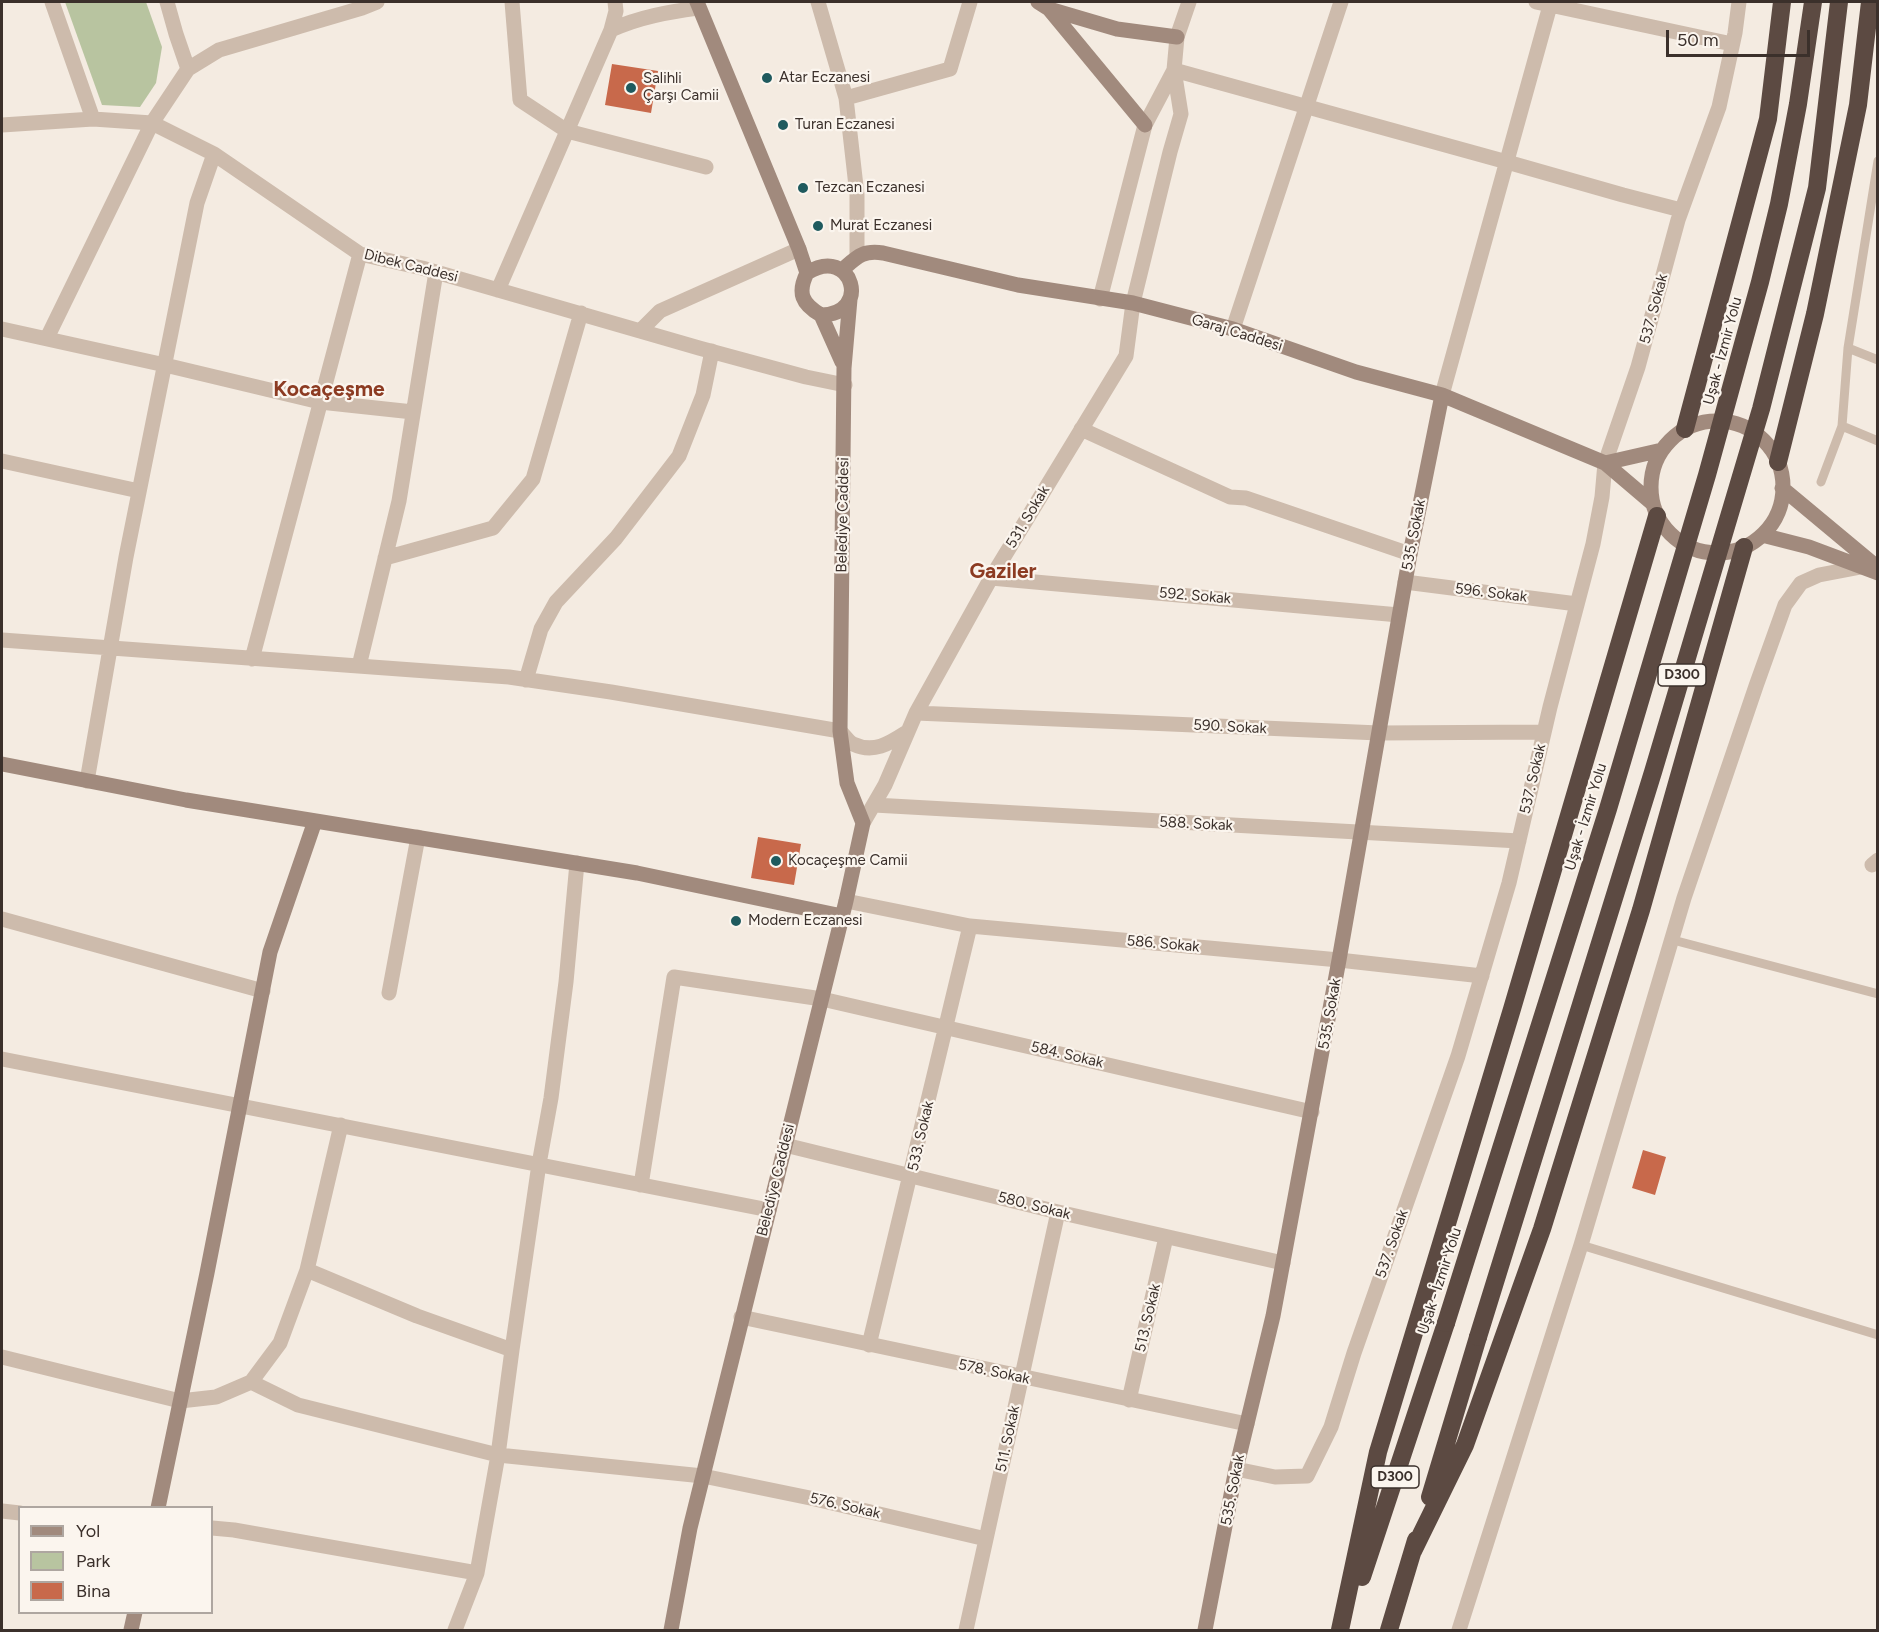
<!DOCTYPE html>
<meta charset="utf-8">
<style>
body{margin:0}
#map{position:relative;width:1879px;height:1632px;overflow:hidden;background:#f4ebe1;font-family:Figtree,sans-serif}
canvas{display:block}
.frame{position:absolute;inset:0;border:3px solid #3b302b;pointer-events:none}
.legend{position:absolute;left:18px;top:1506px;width:195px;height:108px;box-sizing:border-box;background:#fbf5ee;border:2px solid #aea6a0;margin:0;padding:8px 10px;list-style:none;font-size:18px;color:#3b302b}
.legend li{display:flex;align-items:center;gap:12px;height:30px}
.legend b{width:30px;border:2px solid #aea6a0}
.scale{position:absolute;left:1666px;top:30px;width:144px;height:27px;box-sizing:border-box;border:3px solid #3b302b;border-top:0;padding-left:8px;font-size:18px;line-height:21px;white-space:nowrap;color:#3b302b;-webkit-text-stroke:4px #fbf5ee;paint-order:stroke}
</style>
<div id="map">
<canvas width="1879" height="1632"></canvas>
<div class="frame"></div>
<ul class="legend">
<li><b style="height:8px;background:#a18a7d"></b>Yol</li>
<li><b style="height:16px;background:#b8c4a0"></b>Park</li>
<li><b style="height:16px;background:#c8694b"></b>Bina</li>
</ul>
<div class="scale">50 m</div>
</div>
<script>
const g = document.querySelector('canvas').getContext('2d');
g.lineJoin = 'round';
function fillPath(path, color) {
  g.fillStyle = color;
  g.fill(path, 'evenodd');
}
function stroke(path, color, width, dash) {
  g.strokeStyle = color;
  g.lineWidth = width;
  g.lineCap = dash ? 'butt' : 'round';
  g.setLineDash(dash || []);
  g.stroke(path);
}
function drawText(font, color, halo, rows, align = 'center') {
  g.font = font + ' Figtree,sans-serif';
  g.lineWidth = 4.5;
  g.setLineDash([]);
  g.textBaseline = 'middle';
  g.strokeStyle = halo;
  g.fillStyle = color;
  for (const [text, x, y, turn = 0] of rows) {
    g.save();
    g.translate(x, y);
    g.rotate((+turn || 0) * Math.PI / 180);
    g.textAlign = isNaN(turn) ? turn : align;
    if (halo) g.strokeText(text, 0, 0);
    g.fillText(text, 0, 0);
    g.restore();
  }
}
fillPath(new Path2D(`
 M65,2H146L162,47L156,83L140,107L102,105Z`), '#b8c4a0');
fillPath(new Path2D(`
 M612,64L658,71L651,113L605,105Z
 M758,837L801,844L794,885L751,878Z
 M1643,1150L1666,1157L1655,1195L1632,1188Z`), '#c8694b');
stroke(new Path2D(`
 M1848,348L1878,360
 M1842,426L1848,348L1878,161
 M1821,482L1842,426L1878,441
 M1673,940L1878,994
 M1581,1245L1878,1335`), '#cdbbac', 9);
stroke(new Path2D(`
 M52,2L93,119
 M167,2L176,34L188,69
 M512,2L520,100L567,131L706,167
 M818,2L846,98L857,195V256
 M1536,2L1732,44
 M611,30C639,17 669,12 698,8
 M1174,70L1507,162L1623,195L1681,210
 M846,98L950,69L970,2
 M2,125L93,119L152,123L214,154L360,254L422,268L699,348L806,377L845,385
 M498,290L611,30L616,11L615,2
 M1100,299L1145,125L1174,70
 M2,329L165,365L320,402L413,412
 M1233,329L1341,2
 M640,331L660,311L799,249
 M47,338L152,123L188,69L219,50L362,8L377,2
 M1442,395L1551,2
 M1081,429L1230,497L1246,498L1410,554
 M2,461L139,491
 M385,558L493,528L533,479L581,313
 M991,578L1399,615
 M1405,582L1577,604
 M2,640L509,677L611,692L840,731C844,735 849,742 853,744C874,754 890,743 907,732
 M252,659L360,254
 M359,666L399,501L436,272
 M526,680L541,629L556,602L616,538L679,456L703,395L712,351
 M916,713L1379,733L1544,732
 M87,781L126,557L197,203L214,154
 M874,805L1519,841
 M863,823L885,785L916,713L991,578L1126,356L1133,303L1170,152L1181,114L1174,70L1177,37L1189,2
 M1872,865L1878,860
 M846,901L970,926L1339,960L1482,976
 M2,919L263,991
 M389,993L418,837
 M2,1059L769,1210
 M785,1145L1058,1212L1283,1263
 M641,1185L674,977L822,999L1312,1112
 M307,1270L417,1316L512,1350L498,1455L477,1573L455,1630
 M741,1317L1247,1424
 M869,1345L970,926
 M512,1350L539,1164L551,1098L566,982L577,863
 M2,1357L180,1401L216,1397L251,1382L280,1343L307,1270L341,1125
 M251,1382L298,1405L498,1455L703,1476L815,1499L986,1539
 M1129,1400L1166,1237
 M1236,1469L1275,1477L1307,1476L1331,1427L1354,1353L1458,1056L1509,883L1550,707L1593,544L1602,497L1605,463L1638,367L1678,220L1719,107L1735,33L1739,2
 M2,1511L20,1513
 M212,1528L234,1530L477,1573
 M966,1630L1058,1212
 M1459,1630L1581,1245L1684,898L1756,686L1785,605L1801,583L1819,575L1861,567`), '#cdbbac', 15);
stroke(new Path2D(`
 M697,2L799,249L807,273C797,293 802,304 821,315C872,315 853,244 807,273
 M1038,2L1049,9L1145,125
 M1049,9L1117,29L1177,37
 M842,270C857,257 862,250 883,253L1018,285L1133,303L1233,329L1356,372L1442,395L1605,463L1652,503
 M821,315L842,362
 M1651 487a66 66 0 1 1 132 0a66 66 0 1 1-132 0Z
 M1605,463L1662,450
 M1782,488L1878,568
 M1762,535L1809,547L1878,573
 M2,764L186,800L637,873L842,916
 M158,1508L207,1273L270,952L315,821
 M131,1630L135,1612
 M671,1630L690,1528L846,901L863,823L847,783L840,731L844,368L850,299
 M1205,1630L1236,1469L1273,1316L1339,960L1410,554L1442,395`), '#a18a7d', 15);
stroke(new Path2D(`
 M1685,429L1768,119L1782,2
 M1778,462L1815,314L1858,105L1870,2
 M1430,1497L1478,1337
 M1413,1551L1465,1445L1542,1229L1641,910L1744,547
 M1362,1577L1446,1323
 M1340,1630L1378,1452L1512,1009L1657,516
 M1389,1630L1416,1540`), '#5c4a42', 18);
stroke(new Path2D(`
 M1446,1323L1608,809L1707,475L1760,282L1779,204L1798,104L1813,2
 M1478,1337L1653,772L1761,409L1817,188L1839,2`), '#5c4a42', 18);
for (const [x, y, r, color] of [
 [767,78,6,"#1f5a5e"],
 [631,88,6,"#1f5a5e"],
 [783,125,6,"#1f5a5e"],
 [803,188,6,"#1f5a5e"],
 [818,226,6,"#1f5a5e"],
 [776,861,6,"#1f5a5e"],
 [736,921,6,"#1f5a5e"]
]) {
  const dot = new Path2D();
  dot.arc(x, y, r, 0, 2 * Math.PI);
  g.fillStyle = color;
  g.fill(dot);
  stroke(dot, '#fbf5ee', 2);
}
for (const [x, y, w] of [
 [1682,675,48],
 [1395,1477,48]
]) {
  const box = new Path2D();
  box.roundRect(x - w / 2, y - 11, w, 22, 4.5);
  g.fillStyle = '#fbf5ee';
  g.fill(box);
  stroke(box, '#3b302b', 1.5);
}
drawText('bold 14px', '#3b302b', null, [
 ["D300",1682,675],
 ["D300",1395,1477]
]);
drawText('15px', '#3b302b', '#fbf5ee', [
 ["Atar Eczanesi",779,78],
 ["Salihli",643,79],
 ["Çarşı Camii",643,96],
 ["Turan Eczanesi",795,125],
 ["Tezcan Eczanesi",815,188],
 ["Murat Eczanesi",830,226],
 ["Kocaçeşme Camii",788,861],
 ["Modern Eczanesi",748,921]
], 'left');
drawText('15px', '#3b302b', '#fbf5ee', [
 ["Dibek Caddesi",411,266,14],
 ["537. Sokak",1654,309,-75],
 ["Garaj Caddesi",1237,333,17],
 ["Uşak - İzmir Yolu",1723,351,-75],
 ["Belediye Caddesi",843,515,-89],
 ["531. Sokak",1028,517,-59],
 ["535. Sokak",1414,535,-79],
 ["596. Sokak",1491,593,7],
 ["592. Sokak",1195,596,5],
 ["590. Sokak",1230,727,3],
 ["537. Sokak",1533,779,-77],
 ["Uşak - İzmir Yolu",1586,817,-73],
 ["588. Sokak",1196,824,3],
 ["586. Sokak",1163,944,5],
 ["535. Sokak",1330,1014,-80],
 ["584. Sokak",1067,1055,13],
 ["533. Sokak",921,1136,-77],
 ["Belediye Caddesi",776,1180,-76],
 ["580. Sokak",1034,1206,14],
 ["537. Sokak",1392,1244,-71],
 ["Uşak - İzmir Yolu",1440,1281,-72],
 ["513. Sokak",1148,1318,-77],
 ["578. Sokak",994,1372,12],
 ["511. Sokak",1008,1439,-78],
 ["535. Sokak",1233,1490,-79],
 ["576. Sokak",845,1506,13]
]);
drawText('bold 21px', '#8c3b22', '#fbf5ee', [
 ["Kocaçeşme",329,390],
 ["Gaziler",1003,572]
]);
</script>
